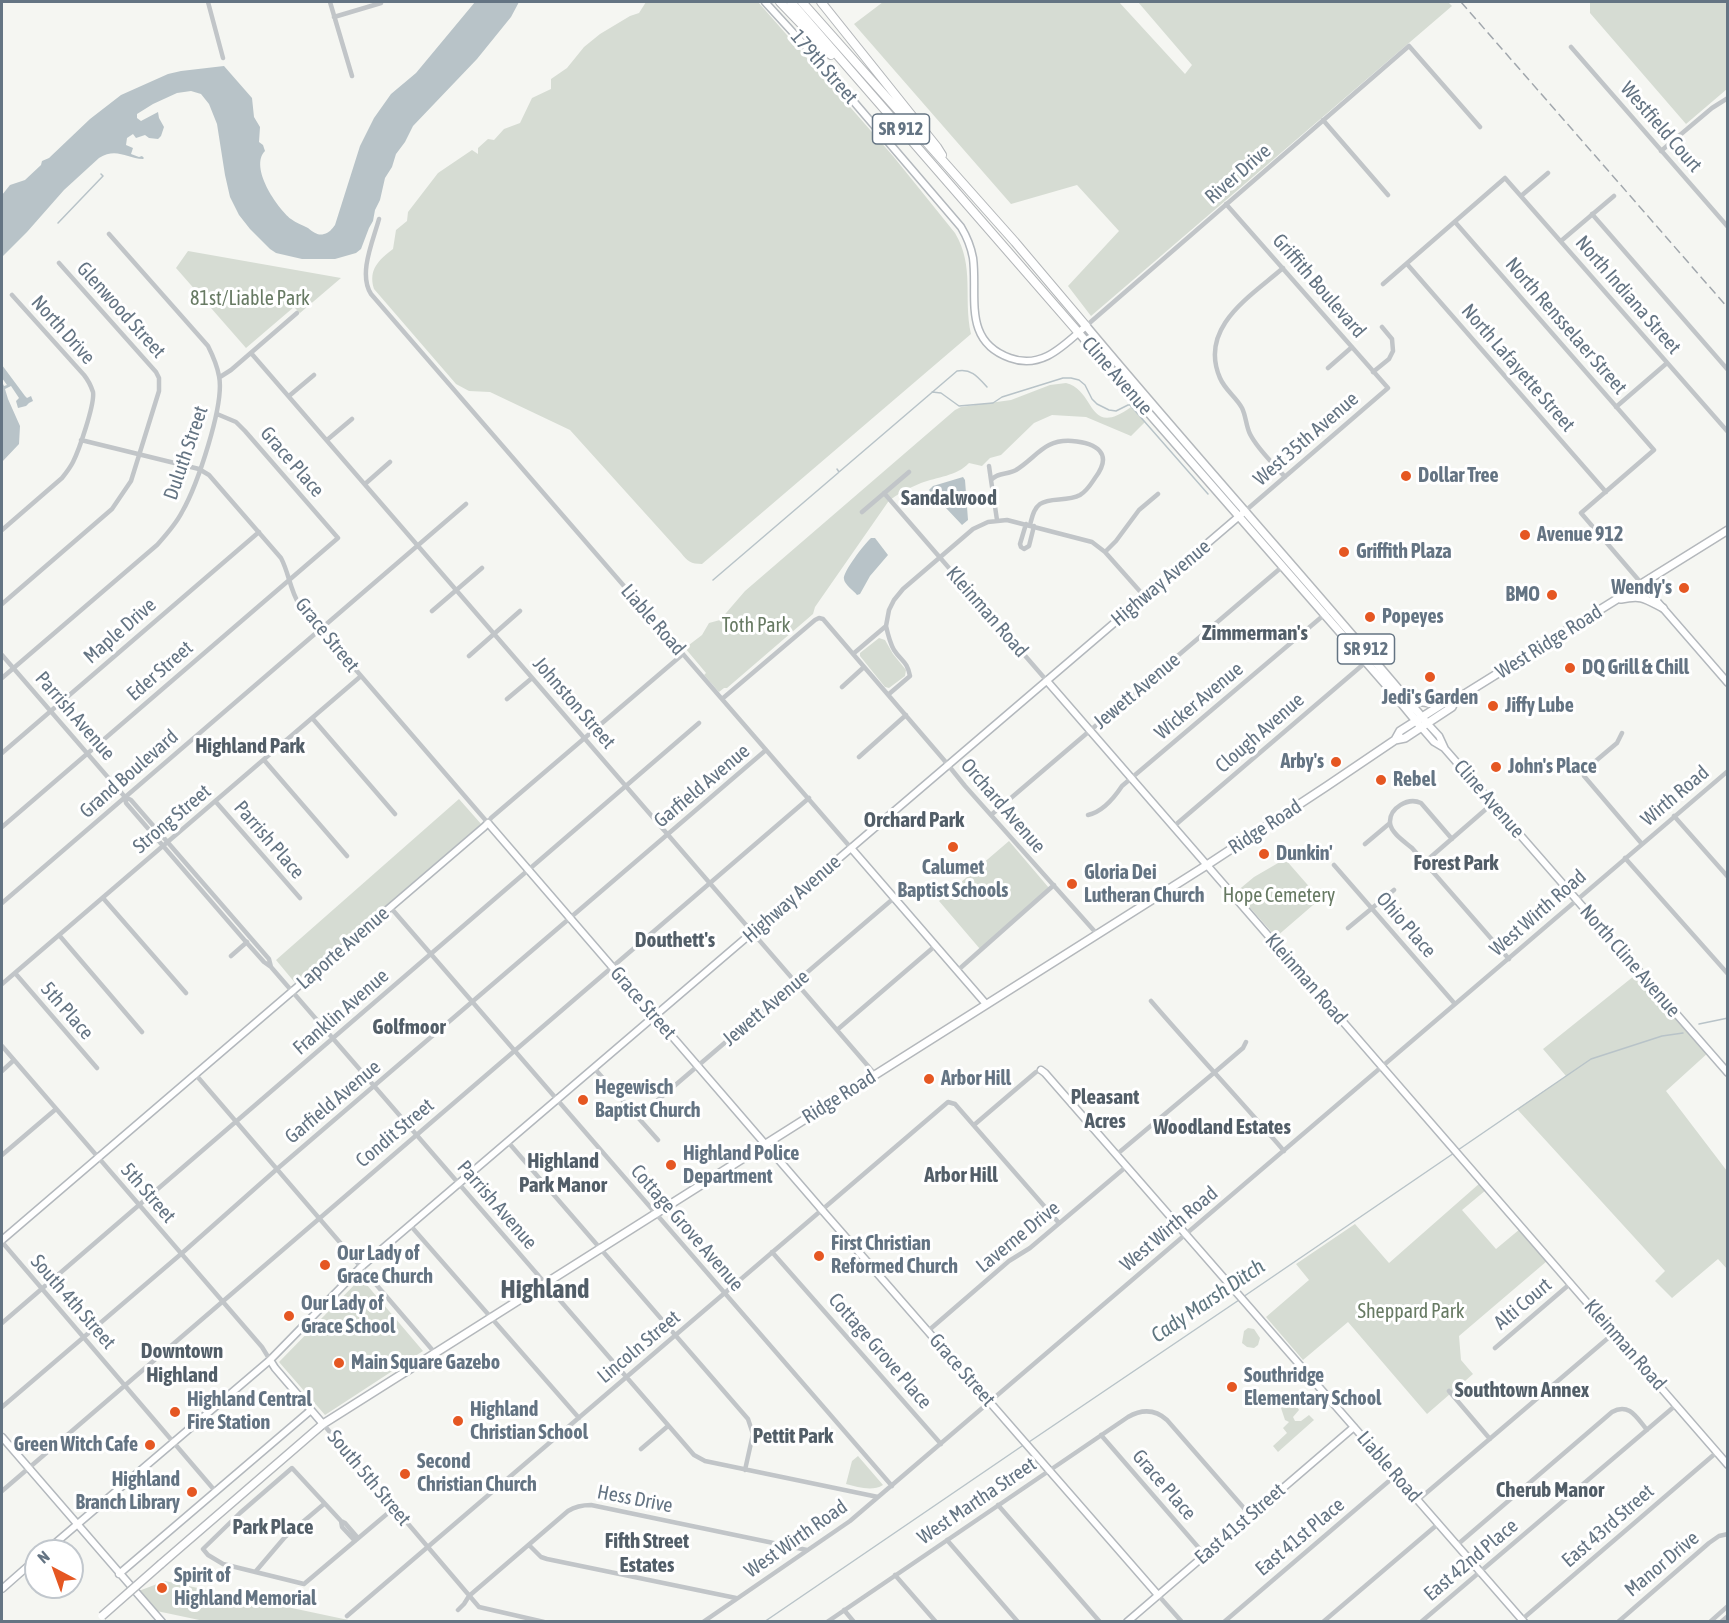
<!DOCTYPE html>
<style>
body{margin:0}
#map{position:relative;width:1729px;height:1623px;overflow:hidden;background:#f5f6f2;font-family:"Asap Condensed",sans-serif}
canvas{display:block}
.frame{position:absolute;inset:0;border:3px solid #647483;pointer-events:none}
.north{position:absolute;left:24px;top:1539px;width:60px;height:60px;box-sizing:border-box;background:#fff;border:2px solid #c1c7cd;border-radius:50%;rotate:319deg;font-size:16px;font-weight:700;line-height:24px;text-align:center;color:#647483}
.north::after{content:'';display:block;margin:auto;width:21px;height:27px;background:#e55722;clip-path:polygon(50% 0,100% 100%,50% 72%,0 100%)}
</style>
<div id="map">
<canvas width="1729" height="1623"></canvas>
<div class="frame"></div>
<div class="north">N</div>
</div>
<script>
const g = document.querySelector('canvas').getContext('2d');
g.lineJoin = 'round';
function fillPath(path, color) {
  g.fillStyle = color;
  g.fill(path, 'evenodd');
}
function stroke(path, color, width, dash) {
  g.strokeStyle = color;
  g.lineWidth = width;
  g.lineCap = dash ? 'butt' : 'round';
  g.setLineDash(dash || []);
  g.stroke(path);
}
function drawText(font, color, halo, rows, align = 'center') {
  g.font = font + ' "Asap Condensed",sans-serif';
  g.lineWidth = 6;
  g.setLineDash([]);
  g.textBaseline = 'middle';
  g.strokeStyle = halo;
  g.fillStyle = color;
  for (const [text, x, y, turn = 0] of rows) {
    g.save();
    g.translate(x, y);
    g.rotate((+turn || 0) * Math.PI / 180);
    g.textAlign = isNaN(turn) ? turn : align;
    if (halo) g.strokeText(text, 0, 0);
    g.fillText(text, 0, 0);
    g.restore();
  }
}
fillPath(new Path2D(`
 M646,2H758L893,156L955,233C975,267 963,297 971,334L702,564C691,564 687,561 681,553L570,430L490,392L469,391L456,384L374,289C368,269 379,260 393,249L396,230L407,221L408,212L438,173L472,150L478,154V148L488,139L494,140L504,129L520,123L532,98L551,89V79L567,68L584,47L600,34L630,16L639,13Z
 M883,2H1119L1185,74L1192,65L1138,2H1448L1452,6L1091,316L1068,286L1119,231L1077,185L1011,204L854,24Z
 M1590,2H1727V89L1686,124L1590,13Z
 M188,251L341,278L300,313L294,307L246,348L176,268Z
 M1066,383C1096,390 1087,439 1131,407L1145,422L1131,436L1086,417L1052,415L1034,423L1001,455L990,458L982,466L969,463C957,476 937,477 921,483C909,488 897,494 888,502L815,607L813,614L727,688H724L719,692L704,675L706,673L685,648L702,635L709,623L720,620L745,591L955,410L961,407L1011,400L1050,385Z
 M879,638L885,640L893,654L906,670L905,676L889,688L885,687L860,656V653Z
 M459,799L482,825L296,984L276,960Z
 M1009,841L1049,888L980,949L939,901Z
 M1285,859L1320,899L1276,937L1236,892L1254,877Z
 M1639,972L1709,1052L1666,1091L1727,1171V1269L1718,1259L1672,1298L1655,1281L1665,1271L1517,1109L1566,1076L1543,1049Z
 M1480,1183L1486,1190L1462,1210L1496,1249L1520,1229L1547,1261L1459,1336L1461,1360L1473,1374L1427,1414L1348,1322L1303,1360L1266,1317L1309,1280L1296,1264L1355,1224L1389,1263Z
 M361,1278L423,1351L325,1415L279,1362Z
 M1248,1328L1254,1329L1260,1338L1258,1345L1254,1348L1247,1347L1242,1343L1244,1331Z
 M1288,1401L1295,1403L1299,1410L1293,1417L1295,1421H1301L1309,1415L1314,1420L1278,1452L1273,1446L1287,1433L1283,1428L1289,1422L1285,1420L1281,1408L1285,1402Z
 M858,1456L883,1485C872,1492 858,1487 846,1484L852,1461Z
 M165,1581L353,1621H204L152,1610L136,1592Z`), '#d6dcd3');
fillPath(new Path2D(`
 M475,2H519L511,17L477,59L413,126L405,142L396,154L392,167L385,178L380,200L375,210L373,221L369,228L361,249L356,253L335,259H302L276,253L270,249L250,229L239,215L230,197L225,175L217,124L209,104L201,94L191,91L177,93L153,104L137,114V118L141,121L158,112L159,118L164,127L161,136L158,139L149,138L145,135L136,138L133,134L127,138L126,145L133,148L131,154L139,157L142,156L144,158L143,159C127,159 117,147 99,158L64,190L27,232L2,257V195L10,185L25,180L41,165L42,161L49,158L90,119L121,95L168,74L181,71L224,66L252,98L254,117L260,127L259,142L263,145L265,151C249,167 277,208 291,219C296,223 303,225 308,228C313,232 318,236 324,234C329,233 332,229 335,225L360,146L374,118L391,94L416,73Z
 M2,365L25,396L27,398L31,396L33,401L29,403L26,406L18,408L16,401L19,398L11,386L5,389L8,399L20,426L19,444L2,462V382L4,386L7,385L2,378Z
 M963,477L965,480L968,520L962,525L929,490L933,486Z
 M871,538H875L888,555L870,576L860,594L857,595C854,591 844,584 844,579C842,573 865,543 871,538Z`), '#b8c3c8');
stroke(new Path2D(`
 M58,223L103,176L101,174
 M932,392L941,393L959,406L993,403L1002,397L1063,378H1071L1079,380L1085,385L1092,399L1097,404L1109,410L1116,411L1128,405H1130L1208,494
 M837,469L839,472L957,371C971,368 978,377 987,387
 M713,580L838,473
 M1699,1024L1728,1018
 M1458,1150L1591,1059L1662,1036L1683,1033
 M1243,1297L1454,1153
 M1029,1442L1239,1300
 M764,1622L1025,1444`), '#b8c3c8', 1.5);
const secondary = new Path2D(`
 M765,2L819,61L961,227C967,237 971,247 973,258C978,296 962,341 1010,358C1042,370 1064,345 1086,326
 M1642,584L1728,683
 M1047,681L1728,1465
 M1427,723L1439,736L1445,749L1728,1073
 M1421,727L1434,742L1444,748
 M851,848L986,1004
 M1041,1070L1045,1073L1524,1622
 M2,1240L484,827L488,823L822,1210L1158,1595
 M270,1360L275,1368L323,1424
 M2,1437L162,1622
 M46,1551L270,1360L361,1267L1244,512
 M119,1574L311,1410
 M2,1589L36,1559
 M1127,1622L1354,1427`);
const primary = new Path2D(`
 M1086,326C1198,460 1315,589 1427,723
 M1078,332L1393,693L1421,727
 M1621,599C1642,595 1644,598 1663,608
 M1408,695C1423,707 1438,702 1455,700L1728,530
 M1395,740L1400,731L1444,703
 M161,1564L323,1424L1207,865L1327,786L1395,740L1405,738L1452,707L1455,700`);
const highway = new Path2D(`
 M780,2L831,55
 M791,2L1078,332
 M802,2L1015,242L1086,326
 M821,2L937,147L942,155`);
stroke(secondary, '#b3b8bd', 9);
stroke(primary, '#b4b8bc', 10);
stroke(highway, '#b4b7ba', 10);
stroke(new Path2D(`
 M208,2L223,58
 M330,2L352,76
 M334,17L381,3
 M1571,47L1728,227
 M1323,120L1388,195
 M1661,151L1712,108L1728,98
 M1521,196L1548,173
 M1226,204L1388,388L1244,512
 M1592,214L1728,370
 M379,219C373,241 358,274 371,294L851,848
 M1455,222L1654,450L1581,513L1642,584
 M1561,241L1614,196
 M1407,264L1606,492
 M1283,268C1251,296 1198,327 1220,378C1225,390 1236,397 1242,408C1246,416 1246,426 1250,434C1258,450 1274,464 1285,477
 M1383,284L1505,178L1728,432
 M1086,326L1409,46L1480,127
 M251,353L875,1074
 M1328,368L1352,347
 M1373,372L1389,359L1393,351L1392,339L1382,327
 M220,377L231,370L297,313
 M289,396L314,375
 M1616,407L1667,363
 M81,440L199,469L209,475L281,558C289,573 290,590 299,604L488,823L491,818L683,654
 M327,440L352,419
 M989,466L991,480
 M365,484L390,462
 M884,493L1047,681
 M862,512L909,472
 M997,520L991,480C998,472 1007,475 1016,470C1037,457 1044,439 1072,441C1096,443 1114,453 1095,478C1091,484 1087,491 1080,495C1067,502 1050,497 1040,504C1033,509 1032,518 1030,525
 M1026,524L1020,544L1021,547L1024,549L1029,546L1034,526
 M2,530L62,478C66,473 70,468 73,462C79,450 95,404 93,392C91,386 88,380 84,375L12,295
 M1105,552L1116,541L1139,510L1158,494
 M2,604L112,509L131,481L159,391V378L156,372L59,263
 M432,611L482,568
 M886,626C888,635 890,643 894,650C902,662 907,661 910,676L889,694
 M853,654L886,626L889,610L894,600L903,589L973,529L988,522L1007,520L1092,542L1105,552L1145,597
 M2,655L125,797L131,800L269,959L271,967
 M469,656L520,611
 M2,678L157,545C166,535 176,524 182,512C197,486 225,404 219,376C217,365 213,356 208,346L109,234
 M842,687L864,667
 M507,699L532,678
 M722,699L815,620L819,618L823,619L944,760L965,786L1097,934
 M313,719L395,814
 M1622,733L1617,743L1585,770L1584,776L1642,844
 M2,753L259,532
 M859,757L906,715
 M264,760L347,856
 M125,797L126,803L247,943L264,962L271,967L694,1455L705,1461L878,1497
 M216,802L300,898
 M991,815L1283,566
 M1088,815C1102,812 1114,798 1122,786L1331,609
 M1674,816L1728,877
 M2,827L338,538L245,431L236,422L217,414
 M1173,827L1366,662
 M1452,839L1421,803C1408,797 1389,808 1390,823C1391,833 1405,842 1412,848L1509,959
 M1365,844L1390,823
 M1625,858L1728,974
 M1425,862L1493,803
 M1334,865L1455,1004
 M103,898L186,993
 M2,903L466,504
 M391,908L892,1486
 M1348,928L1394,890
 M59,935L142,1032
 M231,956L247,942
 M957,971L1054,885
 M15,973L97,1068
 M2,984L361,676
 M1151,1001C1194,1051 1240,1100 1284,1151
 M837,1030L935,946
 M2,1046L262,1347L270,1360
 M594,1068L658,1140
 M2,1071L14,1060
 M196,1075L435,1353
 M638,1117L894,898
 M974,1125L1036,1072L1041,1070
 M508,1142L748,1419L753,1434L745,1470
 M2,1155L56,1109
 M1116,1155L1215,1072L1243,1048L1246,1042
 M410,1225L579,1418
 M2,1242L216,1492
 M772,1252L941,1444
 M2,1323L699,723
 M928,1331L1009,1261L1030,1248L1127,1166
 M1495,1348L1571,1283
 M1449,1391L1490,1439
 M2,1407L181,1254L277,1169L766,750
 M323,1424L479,1607L544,1622
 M1101,1435L1205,1555
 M641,1449L668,1426
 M2,1491L809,798
 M1418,1500L1614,1333
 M998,1505L1100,1622
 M341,1521L342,1527L355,1541
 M358,1538L345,1523L341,1521L292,1468L240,1513L203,1549L208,1555L223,1564L304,1584L394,1508
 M947,1540L1018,1622
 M529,1545L541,1557L547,1559L736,1598
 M1457,1545L1612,1412C1629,1402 1637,1418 1647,1430
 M256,1571L285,1537L324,1504
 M895,1575L936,1622
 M1158,1595L1182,1622
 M458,1610L464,1604L469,1596L568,1511C576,1506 582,1505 591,1505L807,1550
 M844,1610L854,1622
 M347,1616L948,1102L955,1104L1059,1223
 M703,1622L850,1521L1728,771
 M827,1622L1128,1417C1142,1409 1155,1409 1167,1420L1250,1515
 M1224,1622L1396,1475
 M1323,1622L1438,1524
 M1421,1622L1676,1405
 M1519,1622L1717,1452
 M1618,1622L1709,1543L1719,1536L1728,1534
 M1710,1622L1728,1606
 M1721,1622L1728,1616`), '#c1c5c8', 4.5);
stroke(secondary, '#fff', 6);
stroke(primary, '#fff', 7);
stroke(highway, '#fff', 8);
stroke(new Path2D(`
 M1461,2L1728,308`), '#a1a7ad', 1.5, [9, 4.5]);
const primaryBridge = new Path2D(`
 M102,1616L161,1564`);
stroke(primaryBridge, '#b4b8bc', 10, []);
stroke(primaryBridge, '#fff', 7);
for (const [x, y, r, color] of [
 [1406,476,6,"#e55722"],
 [1525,535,6,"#e55722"],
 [1344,552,6,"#e55722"],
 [1684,588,6,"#e55722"],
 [1552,595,6,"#e55722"],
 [1370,617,6,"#e55722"],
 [1570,668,6,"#e55722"],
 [1430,677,6,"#e55722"],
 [1493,706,6,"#e55722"],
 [1336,762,6,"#e55722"],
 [1496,767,6,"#e55722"],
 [1381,780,6,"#e55722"],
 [953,847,6,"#e55722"],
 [1264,854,6,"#e55722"],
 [1072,884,6,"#e55722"],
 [929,1079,6,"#e55722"],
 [583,1100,6,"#e55722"],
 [671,1165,6,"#e55722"],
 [819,1256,6,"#e55722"],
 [325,1265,6,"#e55722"],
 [289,1316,6,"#e55722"],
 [339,1363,6,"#e55722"],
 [1232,1387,6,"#e55722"],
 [175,1412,6,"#e55722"],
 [458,1421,6,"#e55722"],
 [150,1445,6,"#e55722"],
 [405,1474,6,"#e55722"],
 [192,1492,6,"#e55722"],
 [162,1588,6,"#e55722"]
]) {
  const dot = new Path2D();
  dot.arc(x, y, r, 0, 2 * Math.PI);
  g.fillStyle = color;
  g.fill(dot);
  stroke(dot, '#fff', 2);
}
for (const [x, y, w] of [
 [901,129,57],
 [1366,649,57]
]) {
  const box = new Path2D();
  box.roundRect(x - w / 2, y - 15, w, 30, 4.5);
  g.fillStyle = '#fff';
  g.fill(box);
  stroke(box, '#647483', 1.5);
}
drawText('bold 18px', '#647483', null, [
 ["SR 912",901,129],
 ["SR 912",1366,649]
]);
drawText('20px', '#647483', '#fff', [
 ["179th Street",824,67,49],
 ["Westfield Court",1661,127,49],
 ["River Drive",1238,174,-41],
 ["Griffith Boulevard",1319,286,49],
 ["North Indiana Street",1628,295,49],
 ["Glenwood Street",121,310,48],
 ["North Rensselaer Street",1566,326,49],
 ["North Drive",63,330,48],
 ["North Lafayette Street",1518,368,49],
 ["Cline Avenue",1117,376,49],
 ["West 35th Avenue",1306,439,-41],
 ["Duluth Street",186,453,-71],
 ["Grace Place",292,462,49],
 ["Highway Avenue",1161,583,-40],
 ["Kleinman Road",987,612,49],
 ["Liable Road",653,620,49],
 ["Maple Drive",120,631,-41],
 ["Grace Street",327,635,51],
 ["West Ridge Road",1549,642,-32],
 ["Eder Street",160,671,-41],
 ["Jewett Avenue",1137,691,-40],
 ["Wicker Avenue",1199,701,-40],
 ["Johnston Street",574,703,49],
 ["Parrish Avenue",75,716,49],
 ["Clough Avenue",1260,733,-41],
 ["Grand Boulevard",129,774,-41],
 ["Garfield Avenue",702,786,-40],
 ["Wirth Road",1675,796,-40],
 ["Cline Avenue",1489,799,49],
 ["Orchard Avenue",1003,806,49],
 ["Strong Street",172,819,-40],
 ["Ridge Road",1265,827,-33],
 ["Parrish Place",269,840,49],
 ["Highway Avenue",792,899,-41],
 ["West Wirth Road",1538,913,-41],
 ["Ohio Place",1406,925,49],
 ["Laporte Avenue",343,948,-41],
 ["North Cline Avenue",1630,961,49],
 ["Kleinman Road",1306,979,49],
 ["Grace Street",643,1003,49],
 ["Jewett Avenue",766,1008,-40],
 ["5th Place",67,1011,49],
 ["Franklin Avenue",341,1012,-41],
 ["Ridge Road",839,1097,-32],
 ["Garfield Avenue",333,1102,-40],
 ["Condit Street",395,1133,-40],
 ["5th Street",148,1193,49],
 ["Parrish Avenue",497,1205,49],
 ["Cottage Grove Avenue",687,1228,49],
 ["West Wirth Road",1169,1229,-40],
 ["Laverne Drive",1018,1237,-39],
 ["South 4th Street",73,1302,49],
 ["Alti Court",1523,1304,-40],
 ["Kleinman Road",1625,1345,49],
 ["Lincoln Street",639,1347,-40],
 ["Cottage Grove Place",880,1351,49],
 ["Grace Street",962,1370,49],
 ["Liable Road",1389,1467,49],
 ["South 5th Street",369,1478,50],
 ["Grace Place",1164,1485,49],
 ["Hess Drive",635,1499,11],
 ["West Martha Street",977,1501,-34],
 ["East 41st Street",1240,1524,-41],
 ["East 43rd Street",1608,1526,-41],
 ["East 41st Place",1300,1537,-40],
 ["West Wirth Road",796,1539,-35],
 ["East 42nd Place",1471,1560,-40],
 ["Manor Drive",1662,1564,-40]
]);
drawText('20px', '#677a63', '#fff', [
 ["81st/Liable Park",250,299],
 ["Toth Park",756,626],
 ["Hope Cemetery",1279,896],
 ["Sheppard Park",1411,1312]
]);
drawText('bold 20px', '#647483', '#fff', [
 ["Dollar Tree",1418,476],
 ["Avenue 912",1537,535],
 ["Griffith Plaza",1356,552],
 ["Wendy's",1672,588,"right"],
 ["BMO",1540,595,"right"],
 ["Popeyes",1382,617],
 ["DQ Grill & Chill",1582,668],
 ["Jedi's Garden",1430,698,"center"],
 ["Jiffy Lube",1505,706],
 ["Arby's",1324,762,"right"],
 ["John's Place",1508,767],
 ["Rebel",1393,780],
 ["Dunkin'",1276,854],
 ["Calumet",953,868,"center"],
 ["Baptist Schools",953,891,"center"],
 ["Gloria Dei",1084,873],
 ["Lutheran Church",1084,896],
 ["Arbor Hill",941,1079],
 ["Hegewisch",595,1088],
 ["Baptist Church",595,1111],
 ["Highland Police",683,1154],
 ["Department",683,1177],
 ["First Christian",831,1244],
 ["Reformed Church",831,1267],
 ["Our Lady of",337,1254],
 ["Grace Church",337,1277],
 ["Our Lady of",301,1304],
 ["Grace School",301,1327],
 ["Main Square Gazebo",351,1363],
 ["Southridge",1244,1376],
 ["Elementary School",1244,1399],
 ["Highland Central",187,1400],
 ["Fire Station",187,1423],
 ["Highland",470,1410],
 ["Christian School",470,1433],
 ["Green Witch Cafe",138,1445,"right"],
 ["Second",417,1462],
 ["Christian Church",417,1485],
 ["Highland",180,1480,"right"],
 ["Branch Library",180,1503,"right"],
 ["Spirit of",174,1576],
 ["Highland Memorial",174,1599]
], 'left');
drawText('bold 21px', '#525e68', '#fff', [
 ["Sandalwood",949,498],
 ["Zimmerman's",1255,633],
 ["Highland Park",250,746],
 ["Orchard Park",914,820],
 ["Forest Park",1456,863],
 ["Douthett's",675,940],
 ["Golfmoor",409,1027],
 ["Pleasant",1105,1097],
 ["Acres",1105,1121],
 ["Woodland Estates",1222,1127],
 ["Highland",563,1161],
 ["Park Manor",563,1185],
 ["Arbor Hill",961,1175],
 ["Downtown",182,1351],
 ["Highland",182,1375],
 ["Southtown Annex",1522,1390],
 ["Pettit Park",793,1436],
 ["Cherub Manor",1550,1490],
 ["Park Place",273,1527],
 ["Fifth Street",647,1541],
 ["Estates",647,1565]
]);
drawText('italic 21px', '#5f7680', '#fff', [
 ["Cady Marsh Ditch",1208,1301,-34]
]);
drawText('bold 26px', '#525e68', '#fff', [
 ["Highland",545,1290]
]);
</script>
